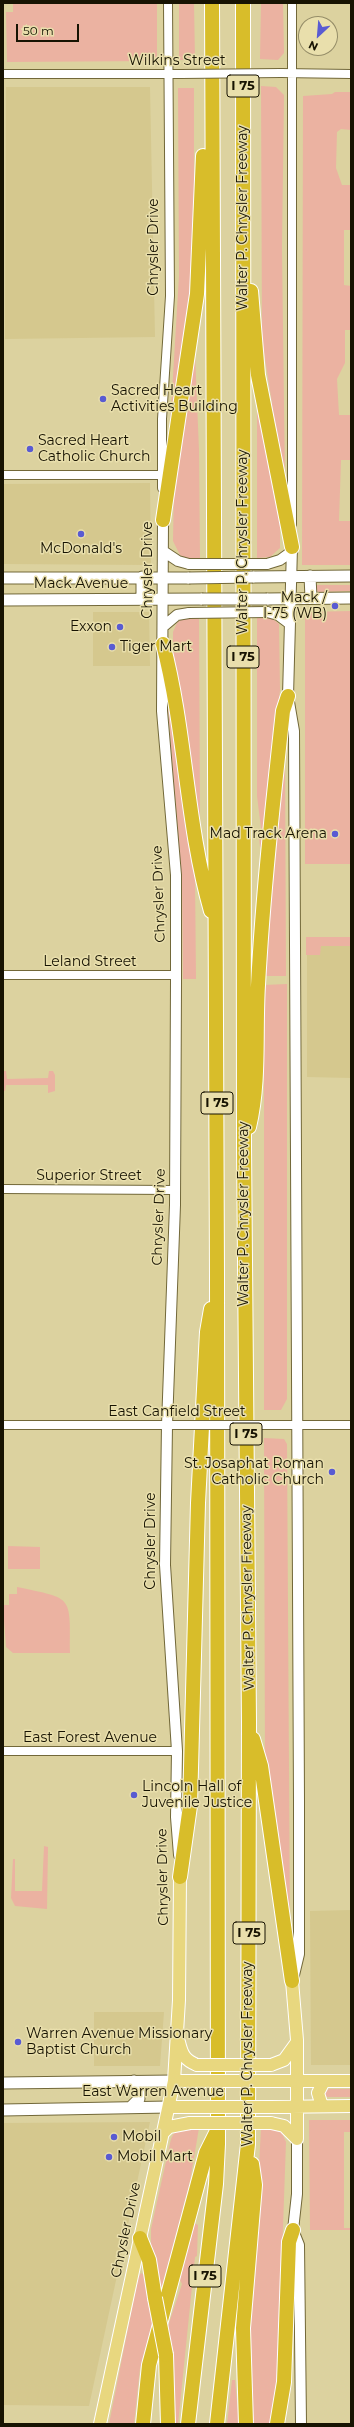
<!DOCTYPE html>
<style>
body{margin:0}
#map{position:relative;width:354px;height:2427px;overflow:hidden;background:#dcd29f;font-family:Montserrat,sans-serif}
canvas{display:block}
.frame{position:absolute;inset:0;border:4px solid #171302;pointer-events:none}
.north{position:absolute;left:298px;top:16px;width:40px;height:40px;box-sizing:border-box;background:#e9dfac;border:1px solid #958d68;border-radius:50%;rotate:206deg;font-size:11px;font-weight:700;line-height:16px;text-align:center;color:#171302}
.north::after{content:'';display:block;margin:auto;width:14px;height:18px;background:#595bd2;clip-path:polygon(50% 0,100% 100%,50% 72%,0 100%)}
.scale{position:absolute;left:16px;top:24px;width:63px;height:18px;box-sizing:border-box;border:2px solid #171302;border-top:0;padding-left:5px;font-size:12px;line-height:14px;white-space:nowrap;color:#171302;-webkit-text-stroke:3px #e9dfac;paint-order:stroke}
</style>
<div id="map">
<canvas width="354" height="2427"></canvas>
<div class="frame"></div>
<div class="north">N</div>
<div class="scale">50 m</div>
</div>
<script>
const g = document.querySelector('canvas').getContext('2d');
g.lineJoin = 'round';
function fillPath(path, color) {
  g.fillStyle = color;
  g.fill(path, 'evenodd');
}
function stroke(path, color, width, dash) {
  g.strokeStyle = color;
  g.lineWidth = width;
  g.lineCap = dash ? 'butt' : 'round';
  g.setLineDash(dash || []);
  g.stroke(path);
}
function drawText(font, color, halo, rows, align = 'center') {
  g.font = font + ' Montserrat,sans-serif';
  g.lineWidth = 3;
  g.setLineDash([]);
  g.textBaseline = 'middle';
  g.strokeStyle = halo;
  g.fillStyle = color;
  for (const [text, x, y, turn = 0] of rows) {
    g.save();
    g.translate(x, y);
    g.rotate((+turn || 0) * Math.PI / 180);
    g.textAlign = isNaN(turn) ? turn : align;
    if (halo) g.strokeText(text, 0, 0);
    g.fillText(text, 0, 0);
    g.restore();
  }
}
fillPath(new Path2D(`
 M6,87H150L155,337L5,339Z
 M150,483L151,565L4,564L3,484Z
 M93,612H149L150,666H93Z
 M307,939H351V1078L307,1077Z
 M351,1910V2065H311L310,1911Z
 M94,2012H164L160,2066H94Z
 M150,2122L89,2406L3,2405V2123Z`), '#d5c88e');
fillPath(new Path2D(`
 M13,3H157V59L152,61L7,62L6,12H13Z
 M179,3H194L195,60H179Z
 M261,3H283L284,53L278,60L260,59Z
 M261,86L276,87L284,95L282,248L285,485L270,404L272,403L262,340Z
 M178,88H194V264L169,443L179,276Z
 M335,92H351V130L341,129L337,132L336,168L342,185H351V230H344V285L351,286V330H345V363L337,379L339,415H351V460H341L339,521H351V565H302L303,96L332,94Z
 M195,354L199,450L200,560L185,558L180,555L173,541L174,486Z
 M260,410L280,526V548L270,557L257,558V411Z
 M317,585H351V591L318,592L315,589Z
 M351,611V864H305V612Z
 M199,617L200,820H197L173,651V632L177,623L183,618Z
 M257,617L272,618L279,624L280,690L264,847H260L259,837L262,836L257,796Z
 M168,709H171L195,877L196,979H183L182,885Z
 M285,754L286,976H262Z
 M306,937H351V946H321L320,955H306Z
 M287,984V1399L281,1410H264V985Z
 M3,1071H6L7,1079L48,1078L49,1071H53L55,1075V1091L48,1093V1085H6L5,1091H3Z
 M264,1438L284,1439L287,1444L290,1932L265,1770Z
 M8,1546L40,1547V1569H8Z
 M17,1587C74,1599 70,1595 70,1653H13L6,1647L3,1605H9V1594H17Z
 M44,1846L48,1847L47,1909L15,1906L11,1898L13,1859H15V1891H42Z
 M329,2089H351V2097H327L324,2093Z
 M309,2120H351V2132H344V2228H351V2230H310Z
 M266,2127L281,2131L286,2142L277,2397L271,2424H253L250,2340L261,2128Z
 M199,2128L190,2181L160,2294L151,2253V2229L171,2139L175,2131Z
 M194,2223L198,2225L197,2256L195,2257L178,2424H172L167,2329L182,2284L179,2278Z
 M141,2273L145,2275L153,2321L140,2368L134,2424H109L138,2278Z
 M232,2380H235L239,2424H227Z`), '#ebb2a1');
const minor = new Path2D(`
 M292,3V524
 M281,73L351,74
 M3,74H181
 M3,475H162
 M162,488V419L170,296L168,3
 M3,975H176
 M3,1189L175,1190
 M3,1425H190
 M275,1425H351
 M3,1751H177`);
const tertiary = new Path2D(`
 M163,520L162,711L176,875V982L175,1205L167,1425L165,1565L177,1751L176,1817L179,1855
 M292,547L288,696L294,731L299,1800V1954L294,1975
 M163,551L178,561L189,564
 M267,564L280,560L291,552
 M267,612L278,615L290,624
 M164,626L177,615L189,613
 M297,2139V2194L293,2230L299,2245L301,2424`);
const secondary = new Path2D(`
 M310,576L311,598
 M142,577V599
 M253,577L351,576
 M3,578H189
 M267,599L351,598
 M3,600L202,599
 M3,2083L174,2081
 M132,2106L139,2099L138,2086L134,2081
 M3,2110L169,2107`);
const primary = new Path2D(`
 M292,1981L297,2040V2139
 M179,2042C182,2055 185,2060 197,2065
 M271,2065L284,2060L297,2042
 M174,2081H193
 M271,2081H351
 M322,2106L318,2093L324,2081
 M169,2107H192
 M271,2107L351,2106
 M271,2123L284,2126L297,2139
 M163,2133L169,2127L190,2123
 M100,2424L174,2081L179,2000L180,1877`);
const motorway = new Path2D(`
 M251,291L258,375L292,547
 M163,520L197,294L203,156
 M163,644C186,732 186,824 211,911
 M249,1127C260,1081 255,1032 258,985C263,893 273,802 283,711L288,696
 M253,1739L261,1766L292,1981
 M180,1877L190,1806L198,1503L207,1332L211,1309
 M140,2238L149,2260L155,2298
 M166,2355L168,2424
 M143,2424L149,2365L206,2153L216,2133
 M188,2424L216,2184L218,2144L217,1277L212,3
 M217,2424L248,2144L249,1721L244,1146L243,3
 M246,2424L243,2328L255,2185L252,2164
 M277,2424L284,2382L289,2242L293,2230`);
stroke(minor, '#726839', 10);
stroke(tertiary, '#726839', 12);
stroke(secondary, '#726839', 13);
stroke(primary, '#fff', 14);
stroke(motorway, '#fff', 16);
stroke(minor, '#fff', 8);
stroke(tertiary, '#fff', 10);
stroke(secondary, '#fff', 11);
stroke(primary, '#e8d77f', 12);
stroke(motorway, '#d8bd2a', 14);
const minorBridge = new Path2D(`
 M181,74L281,73
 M190,1425H275`);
const tertiaryBridge = new Path2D(`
 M189,564H267
 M189,613L267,612`);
const secondaryBridge = new Path2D(`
 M189,578L253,577
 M202,599H267`);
const primaryBridge = new Path2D(`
 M197,2065H271
 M193,2081H271
 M192,2107H271
 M190,2123H271`);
const motorwayBridge = new Path2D(`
 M155,2298L166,2355`);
stroke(minorBridge, '#726839', 10, []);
stroke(tertiaryBridge, '#726839', 12, []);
stroke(secondaryBridge, '#726839', 13, []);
stroke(primaryBridge, '#fff', 14, []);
stroke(motorwayBridge, '#fff', 16, []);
stroke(minorBridge, '#fff', 8);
stroke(tertiaryBridge, '#fff', 10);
stroke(secondaryBridge, '#fff', 11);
stroke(primaryBridge, '#e8d77f', 12);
stroke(motorwayBridge, '#d8bd2a', 14);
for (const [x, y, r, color] of [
 [103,399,4,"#595bd2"],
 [30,449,4,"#595bd2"],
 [81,534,4,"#595bd2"],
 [335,606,4,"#595bd2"],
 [120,627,4,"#595bd2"],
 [112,647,4,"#595bd2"],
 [335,834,4,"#595bd2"],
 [332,1472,4,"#595bd2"],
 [134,1795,4,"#595bd2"],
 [18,2042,4,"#595bd2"],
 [114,2137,4,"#595bd2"],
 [109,2157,4,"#595bd2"]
]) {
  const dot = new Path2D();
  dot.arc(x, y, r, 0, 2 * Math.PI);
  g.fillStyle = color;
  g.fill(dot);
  stroke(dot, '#e9dfac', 1.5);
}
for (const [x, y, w] of [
 [243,86,32],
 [243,657,32],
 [217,1103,32],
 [246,1434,32],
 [249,1933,32],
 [205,2276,32]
]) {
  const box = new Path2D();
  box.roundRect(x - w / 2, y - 11, w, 22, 3);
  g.fillStyle = '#e9dfac';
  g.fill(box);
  stroke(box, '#171302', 1);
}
drawText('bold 13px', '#171302', null, [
 ["I 75",243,86],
 ["I 75",243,657],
 ["I 75",217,1103],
 ["I 75",246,1434],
 ["I 75",249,1933],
 ["I 75",205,2276]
]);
drawText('14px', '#171302', '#e9dfac', [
 ["Wilkins Street",177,61],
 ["Walter P. Chrysler Freeway",243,218,-90],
 ["Chrysler Drive",154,247,-90],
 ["Walter P. Chrysler Freeway",243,542,-90],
 ["Chrysler Drive",148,570,-90],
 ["Mack Avenue",81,584],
 ["Chrysler Drive",159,894,-92],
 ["Leland Street",90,962],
 ["Superior Street",89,1176],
 ["Walter P. Chrysler Freeway",244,1214,-90],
 ["Chrysler Drive",159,1217,-88],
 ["East Canfield Street",177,1412],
 ["Chrysler Drive",151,1541,-90],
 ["Walter P. Chrysler Freeway",248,1598,-91],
 ["East Forest Avenue",90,1738],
 ["Chrysler Drive",163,1877,-91],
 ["Walter P. Chrysler Freeway",248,2054,-90],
 ["East Warren Avenue",153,2092],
 ["Chrysler Drive",126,2230,-78]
]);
drawText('14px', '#171302', '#e9dfac', [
 ["Sacred Heart",111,391],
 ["Activities Building",111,407],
 ["Sacred Heart",38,441],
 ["Catholic Church",38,457],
 ["McDonald's",81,549,"center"],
 ["Mack /",327,598,"right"],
 ["I-75 (WB)",327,614,"right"],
 ["Exxon",112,627,"right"],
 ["Tiger Mart",120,647],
 ["Mad Track Arena",327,834,"right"],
 ["St. Josaphat Roman",324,1464,"right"],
 ["Catholic Church",324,1480,"right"],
 ["Lincoln Hall of",142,1787],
 ["Juvenile Justice",142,1803],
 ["Warren Avenue Missionary",26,2034],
 ["Baptist Church",26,2050],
 ["Mobil",122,2137],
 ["Mobil Mart",117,2157]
], 'left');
</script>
